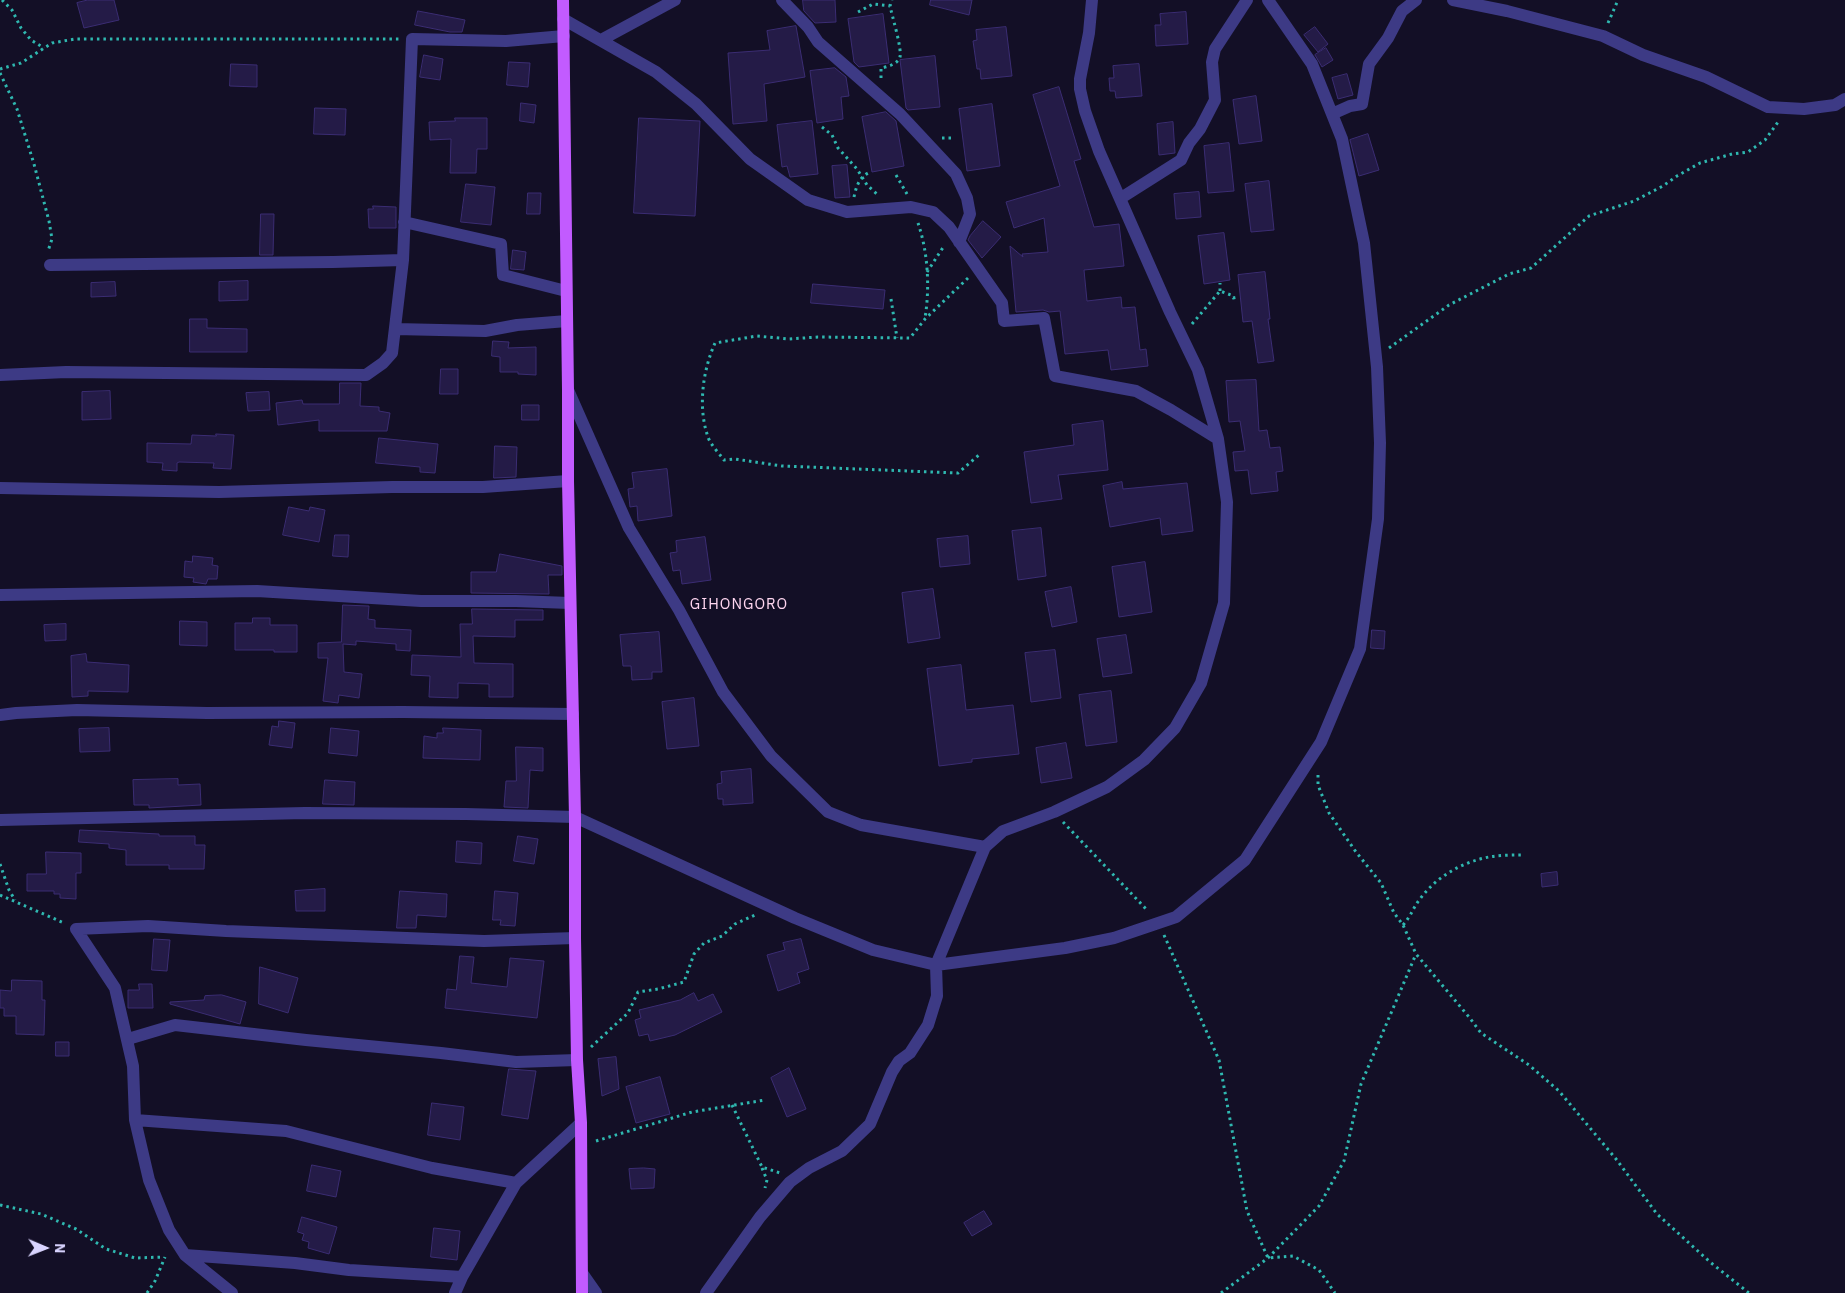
<!DOCTYPE html>
<style>
body{margin:0}
#map{position:relative;width:1845px;height:1293px;overflow:hidden;background:#130f26;font-family:"IBM Plex Sans",sans-serif}
canvas{display:block}
.north{position:absolute;left:20px;top:1223px;width:50px;height:50px;-webkit-text-stroke:4px #130f26;paint-order:stroke;rotate:91deg;font-size:14px;font-weight:700;line-height:20px;text-align:center;color:#d9d4ff}
.north::after{content:'';display:block;margin:auto;width:18px;height:22px;background:#d9d4ff;clip-path:polygon(50% 0,100% 100%,50% 72%,0 100%)}
</style>
<div id="map">
<canvas width="1845" height="1293"></canvas>
<div class="north">N</div>
</div>
<script>
const g = document.querySelector('canvas').getContext('2d');
g.lineJoin = 'round';
function fillPath(path, color) {
  g.fillStyle = color;
  g.fill(path, 'evenodd');
}
function stroke(path, color, width, dash) {
  g.strokeStyle = color;
  g.lineWidth = width;
  g.lineCap = dash ? 'butt' : 'round';
  g.setLineDash(dash || []);
  g.stroke(path);
}
function drawText(font, color, halo, rows, align = 'center') {
  g.font = font + ' "IBM Plex Sans",sans-serif';
  g.lineWidth = 4;
  g.setLineDash([]);
  g.textBaseline = 'middle';
  g.strokeStyle = halo;
  g.fillStyle = color;
  for (const [text, x, y, turn = 0] of rows) {
    g.save();
    g.translate(x, y);
    g.rotate((+turn || 0) * Math.PI / 180);
    g.textAlign = isNaN(turn) ? turn : align;
    if (halo) g.strokeText(text, 0, 0);
    g.fillText(text, 0, 0);
    g.restore();
  }
}
const building = new Path2D(`
 M88,0H114L119,20L84,28L77,3Z
 M803,0H835L836,22L815,23L804,11Z
 M931,0H972L969,15L930,5Z
 M418,11L465,20L462,32H450L415,25Z
 M1186,12L1188,44L1156,46L1155,25H1161L1160,14Z
 M883,14L889,63L859,67L854,62L848,19Z
 M796,26L805,77L764,84L767,121L733,124L728,53L770,50L767,31Z
 M1006,27L1012,76L981,79L980,69H977L973,41L977,40L976,30Z
 M1315,27L1328,44L1318,52L1304,35Z
 M1326,48L1333,60L1322,67L1315,55Z
 M424,55L443,59L440,80L420,77Z
 M935,56L940,107L908,110L906,108L900,60Z
 M509,62L530,63L528,87L507,85Z
 M231,64L257,65V87L230,86Z
 M1139,64L1142,96L1116,98L1115,91H1110L1109,78H1114L1113,66Z
 M835,68L846,77L849,96L841,97L843,119L817,123L810,71Z
 M1347,74L1353,95L1338,99L1332,78Z
 M1059,87L1081,159L1074,161L1094,227L1119,224L1124,266L1084,270L1087,301L1121,297L1122,308L1135,307L1140,350L1146,349L1148,366L1111,370L1108,350L1065,354L1060,311L1049,312L1043,310L1016,312L1010,246L1023,257L1022,254L1048,252L1044,218L1014,228L1006,202L1060,186L1033,95Z
 M1256,96L1262,141L1239,144L1233,100Z
 M521,103L536,105L534,123L520,121Z
 M992,104L1000,166L967,171L959,109Z
 M315,108L346,109L345,135L314,134Z
 M886,112L896,121L904,166L872,172L862,117Z
 M455,118H487V149H477L476,173H450L451,139L430,140L429,122L455,121Z
 M639,118L700,121L695,216L634,213Z
 M812,121L818,174L790,177L787,166L782,167L777,125Z
 M1173,122L1175,153L1159,155L1157,124Z
 M1368,134L1379,170L1359,176L1350,140Z
 M1229,143L1234,191L1208,193L1204,146Z
 M847,165L850,197L835,198L832,166Z
 M1269,181L1274,230L1251,232L1245,184Z
 M466,184L495,187L491,225L461,222Z
 M1199,192L1201,217L1176,219L1174,194Z
 M528,193H541L540,214H527Z
 M373,206L396,207V228H369L368,209H373Z
 M261,214H274L273,255H260Z
 M983,221L1001,237L982,258L968,240L970,236Z
 M1224,233L1230,280L1204,284L1198,236Z
 M513,250L526,252L524,270L511,269Z
 M1265,272L1270,319H1268L1274,361L1258,363L1252,321L1243,322L1238,275Z
 M248,281V300L219,301V282Z
 M115,282L116,296L91,297V283Z
 M813,284L885,290L883,309L811,303Z
 M190,319H207V328L247,329V352H190Z
 M493,341L509,342L508,348L536,347V375L518,374V372H500V357L492,356Z
 M441,369H458V394H440Z
 M1256,380L1259,431L1267,430L1270,448L1280,447L1283,471L1276,472L1278,491L1251,494L1248,470L1235,471L1233,452L1245,451L1240,421L1229,422L1226,381Z
 M340,383H361L360,406L379,407V411L390,413L387,431H319V420L278,425L276,403L302,400L303,404H339Z
 M110,391L111,419L82,420V392Z
 M269,392L270,410L248,411L246,393Z
 M522,405H539V420H522Z
 M1103,421L1108,470L1058,475L1062,499L1031,503L1024,452L1074,445L1072,425Z
 M216,434L234,435L231,469L213,468L214,463L179,462L177,463V471L162,470L163,463L147,462V443L191,444L192,435L216,436Z
 M379,438L438,444L435,473L420,472V467L376,463Z
 M495,446L517,447L516,477L494,478Z
 M667,469L672,516L638,521L637,506L630,507L628,489L634,488L632,473Z
 M1122,482L1123,489L1187,483L1193,531L1162,535L1160,518L1110,527L1103,486Z
 M289,507L309,511L310,507L325,510L319,542L283,535Z
 M1041,528L1046,576L1018,580L1012,531Z
 M335,535H349L348,557L333,556Z
 M968,536L970,564L940,567L937,539Z
 M705,537L711,580L682,584L680,570L673,571L670,553L677,552L676,541Z
 M500,554L562,566V575H548L549,594L471,593V572H496Z
 M193,556L213,558L212,565L218,566L217,579H208L206,584L193,582L194,578L184,577L185,561L192,562Z
 M1145,562L1152,612L1119,617L1112,567Z
 M1071,587L1077,622L1052,627L1045,592Z
 M933,589L940,638L908,643L902,593Z
 M343,605L369,606L368,619L375,620V628L411,630L410,651L396,650V644L356,641V645L343,644L344,672L362,674L359,698L339,695L338,703L323,701L328,658H318V643L341,642Z
 M472,609L543,610V620H515V637L473,636L474,663L513,664V697H489V684L458,683V698L429,697L430,676L411,675L412,655L461,657L460,624H472Z
 M253,618H270V625H297V652H274V650H235V623H252Z
 M180,621L207,622V646L180,645Z
 M66,624V640L45,641L44,625Z
 M1372,630L1385,631L1384,649L1371,648Z
 M659,632L662,672H652V679L632,680L631,666H623L620,635Z
 M1126,635L1132,673L1103,677L1097,639Z
 M1055,650L1061,698L1031,702L1025,653Z
 M86,654L87,662L129,665L128,692L88,691V696L72,697L71,656Z
 M961,665L966,710L1013,705L1019,754L972,759V762L939,766L927,669Z
 M1111,691L1117,742L1086,746L1079,695Z
 M694,698L699,746L667,749L662,702Z
 M279,721L295,723L292,748L269,745L272,726L278,727Z
 M109,728L110,751L80,752L79,729Z
 M331,728L359,731L357,756L329,753Z
 M443,728L481,730L480,760L423,758L424,736L437,738V733H443Z
 M1066,743L1072,778L1041,783L1036,748Z
 M516,747L543,748V771L530,770L528,808L504,807L506,781H516Z
 M751,769L753,803L723,805V799H718L717,784L722,783L721,772Z
 M178,779V785L200,784L201,805L149,808V805H134L133,780Z
 M325,780L355,782L354,805L323,804Z
 M80,830L159,834V836H195V845H205L204,869H169V865H126V850L109,848V844L79,842Z
 M518,836L538,839L534,864L514,861Z
 M457,841L482,843L481,864L456,862Z
 M46,852L81,853V873H76V899L60,898V894H54V891H27V874H46Z
 M1557,872L1558,885L1542,887L1541,874Z
 M325,889V911H296L295,891Z
 M400,891L447,894L446,917L417,915L416,928H397Z
 M495,891L518,893L515,926L500,925L501,920H493Z
 M154,939L170,940L167,971L152,970Z
 M801,939L809,969L797,973L800,983L778,991L767,955L785,950L783,943Z
 M460,956L474,957L471,983L507,987L510,958L544,961L537,1018L445,1008L447,989L456,990Z
 M260,967L298,978L288,1013L259,1004Z
 M12,980L42,981V1000H45L44,1035L16,1034V1016H4V1008H0V990L11,991Z
 M139,984H152L153,1008H128V990H139Z
 M694,993L698,1001L713,994L722,1012L675,1035L650,1041L648,1034L639,1036L635,1020L641,1018L639,1010L680,1000Z
 M222,995L246,1002L240,1024L170,1004V1002L204,1000L205,996Z
 M56,1042H69V1056H56Z
 M616,1057L619,1089L602,1096L598,1059Z
 M789,1068L806,1109L787,1117L771,1078Z
 M509,1069L536,1071L528,1119L502,1115Z
 M660,1077L670,1114L636,1123L626,1087Z
 M432,1103L464,1107L460,1140L428,1135Z
 M312,1165L341,1171L336,1197L307,1191Z
 M644,1168L655,1169L654,1188L631,1189L629,1169Z
 M984,1211L992,1224L972,1236L964,1223Z
 M302,1217L337,1227L329,1254L308,1248L309,1242L302,1240L304,1234L298,1232Z
 M434,1228L460,1231L457,1260L431,1257Z`);
fillPath(building, '#241b47');
stroke(building, '#3b2d73', 1);
stroke(new Path2D(`
 M2,0L12,10L21,28L31,40L44,48
 M858,12L873,4L890,6
 M1608,23L1618,0
 M0,69L21,63L52,43L75,39H399
 M0,73L17,109L34,164L49,221L52,239L48,251
 M881,78V68C887,67 898,64 900,57C902,48 892,16 890,6L892,0
 M822,127L832,135L838,148L857,169L867,185L878,195
 M942,138H954
 M896,175L907,194
 M854,197C856,187 859,178 868,173
 M918,223C928,252 930,288 925,318
 M927,272L944,246
 M968,278L925,319L910,338L818,337L789,339L757,336L715,343C703,370 698,405 707,434C709,443 718,452 724,460L735,459L782,466L958,473L980,454
 M1220,291V283
 M891,299L897,338
 M1192,324L1220,291L1231,295L1233,298L1238,297
 M1389,348L1449,305L1509,274L1531,268L1589,216L1634,201L1663,186L1677,176L1700,163L1732,154L1748,152L1765,140L1778,122
 M1318,775V785L1329,813L1356,852L1381,883L1394,913L1403,925L1416,954L1469,1017L1481,1033L1529,1065L1559,1091L1616,1159L1657,1214L1710,1262L1749,1293
 M1063,822L1148,911
 M0,864L9,890L15,900
 M0,895L64,923
 M1403,925C1411,916 1413,908 1420,899C1436,877 1462,862 1489,857C1500,855 1513,855 1524,855
 M1164,935L1219,1060L1247,1211L1268,1258L1293,1256L1319,1270L1335,1293
 M591,1047L628,1013L638,992L658,989L684,982L694,954L704,943L722,936L735,924L755,915
 M732,1105L762,1167L780,1173
 M596,1141L692,1112L765,1100
 M762,1168L767,1180L765,1188
 M0,1205L41,1214L76,1229L106,1249L135,1258L164,1257
 M147,1293L155,1281L165,1257
 M1221,1293L1268,1258L1319,1206L1344,1161L1361,1084L1416,954`), '#2fb8b0', 3, [2.5, 4]);
stroke(new Path2D(`
 M782,0L808,27L818,42L900,114L956,174L967,198L970,214L959,242
 M1453,0L1507,11L1603,36L1643,55L1706,77L1768,107L1804,109L1835,105L1845,99
 M563,19L656,72L696,104L750,159L808,200L847,212L911,207L933,212L949,227L1002,303L1004,321L1044,318L1055,376L1136,391L1171,410L1218,439
 M601,40L675,0
 M1332,114L1350,106L1362,104L1369,64L1388,38L1402,11L1416,0
 M1121,198L1181,160L1189,143L1200,129L1215,100L1212,62L1215,49L1247,0
 M404,222L501,244L503,275L566,291
 M50,265L333,262L403,260L412,39L506,41L564,36
 M395,329L485,331L517,325L567,321
 M0,375L66,372L366,375L383,363L392,353L403,260
 M568,390L629,528L679,610L723,692L771,756L828,812L861,825L985,847
 M0,488L219,492L392,487H483L568,481
 M0,595L257,591L421,601H516L570,603
 M0,715L16,713L77,710L207,713L403,712L573,714
 M0,820L305,813L466,814L575,817L795,918L873,950L936,965L1065,948L1114,938L1176,917L1245,860L1321,742L1360,649L1378,519L1380,443L1377,367L1364,243L1342,139L1312,64L1268,0
 M76,929L148,926L226,931L484,941L575,938
 M76,929L115,988L133,1066L135,1120L149,1180L169,1230L185,1255L232,1293
 M128,1039L175,1025L306,1040L441,1053L516,1062L577,1060
 M135,1120L286,1131L432,1168L516,1183
 M185,1255L295,1263L349,1270L462,1277
 M582,1273L596,1293
 M455,1293L462,1277L516,1183L581,1123
 M706,1293L760,1217L790,1182L809,1168L842,1151L870,1124L892,1072L899,1061L910,1053L928,1025L937,996L936,965L985,847L1003,831L1054,812L1107,787L1144,760L1175,728L1201,683L1224,603L1227,502L1218,439L1198,370L1170,312L1099,151L1085,111L1080,89V79L1089,33L1092,0`), '#3d3a85', 12);
stroke(new Path2D(`
 M563,0L568,390V481L575,817V938L577,1060L581,1123L582,1293`), '#c25bff', 12);
g.letterSpacing = '1px';
drawText('15px', '#ffd6f0', '#130f26', [
 ["GIHONGORO",739,605]
]);
g.letterSpacing = '0px';
</script>
